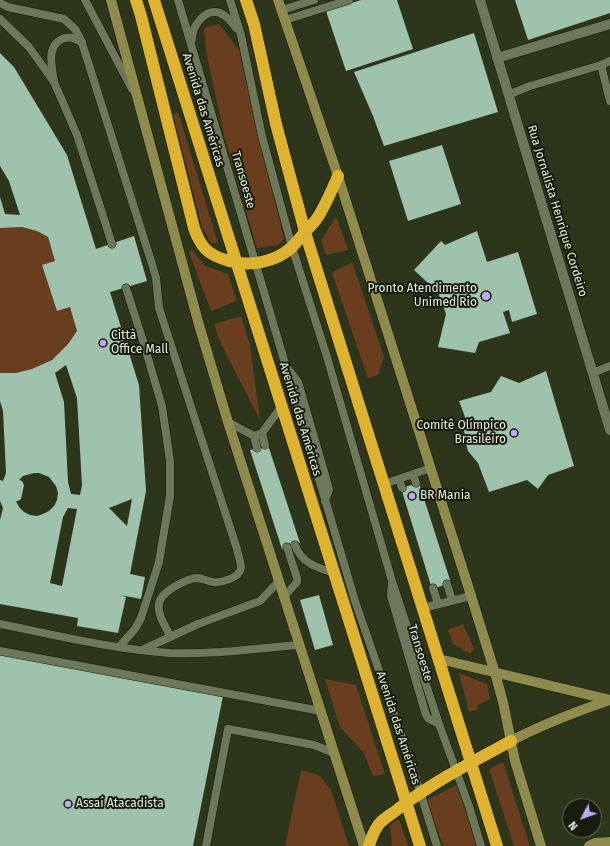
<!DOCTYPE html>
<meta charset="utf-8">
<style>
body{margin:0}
#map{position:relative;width:610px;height:846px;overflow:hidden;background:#2d361a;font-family:"Fira Sans",sans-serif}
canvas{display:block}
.north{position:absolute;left:562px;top:798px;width:40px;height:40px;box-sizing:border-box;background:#171c0f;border:1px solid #696f61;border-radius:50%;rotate:229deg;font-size:11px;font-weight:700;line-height:16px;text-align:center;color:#e5ecdb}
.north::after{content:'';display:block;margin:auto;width:14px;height:18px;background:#c1a8f3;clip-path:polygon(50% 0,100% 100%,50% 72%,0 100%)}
</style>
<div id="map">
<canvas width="610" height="846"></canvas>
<div class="north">N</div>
</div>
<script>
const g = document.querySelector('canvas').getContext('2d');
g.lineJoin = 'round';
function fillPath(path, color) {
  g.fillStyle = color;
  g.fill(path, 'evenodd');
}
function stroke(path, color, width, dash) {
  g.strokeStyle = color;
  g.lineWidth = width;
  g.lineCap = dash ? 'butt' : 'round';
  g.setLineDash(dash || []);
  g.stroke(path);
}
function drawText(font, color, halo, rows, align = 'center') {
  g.font = font + ' "Fira Sans",sans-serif';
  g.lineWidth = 4;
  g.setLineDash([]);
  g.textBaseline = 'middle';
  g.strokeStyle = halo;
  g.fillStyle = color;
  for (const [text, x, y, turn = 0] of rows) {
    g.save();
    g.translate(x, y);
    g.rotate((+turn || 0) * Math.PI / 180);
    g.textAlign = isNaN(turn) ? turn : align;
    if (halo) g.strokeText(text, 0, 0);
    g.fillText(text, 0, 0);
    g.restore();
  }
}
fillPath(new Path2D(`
 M219,24L239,50L284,239L278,245L257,248L224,135L206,51L204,28Z
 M178,112L218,243H211L202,227L173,114Z
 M336,216L348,250L326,255L321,241Z
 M22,227L37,231L48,237L55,261L42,265L57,311L70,307L77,331C56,361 38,375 0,373V228Z
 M192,250L205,266L228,274L237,301L211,311L189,252Z
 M352,262L384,357L378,375L368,378L332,273Z
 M241,316L250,345L260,420L221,344L214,324Z
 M463,624L474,649L470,654L453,644L448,630Z
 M459,673L487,684L490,699L478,705L477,710L469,712Z
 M325,679L356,685L385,774L373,776L364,753L340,727Z
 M503,762L530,846H514L489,769Z
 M301,770L319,775L331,790L349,846H285Z
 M457,785L477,846H443L427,800Z
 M399,819L408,846H392L390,825Z`), '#693e1e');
fillPath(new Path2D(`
 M361,0H397L413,49L346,71L326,11Z
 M515,0H610V13L528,40Z
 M474,33L498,112L384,146L373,116L354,72Z
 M0,53L14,67L67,155L96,249L134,236L147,281L110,292L139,385L146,491L130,574L145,577L141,599L120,595L126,597L118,633L77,626L78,618L0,604V520L3,508L0,501V480L3,481L6,473L3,411L0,401V373H16L32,369L52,360L68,344L77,331L70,307L57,311L42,265L55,261L48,237L37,231L22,227L0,228V197L5,214L20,215L9,181L0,166ZM66,365L77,398L82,485L80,495L71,494L68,482L64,402L55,373ZM34,473H39L49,477L56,486L58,493L57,500L54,506L49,511L43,514L37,516L30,515L24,512L19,507L16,501H18L21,499L24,485L22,481L19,480L23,476ZM132,499L127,526L109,508ZM68,508L77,509L62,586L50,583L63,517Z
 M442,145L461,204L408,221L389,161Z
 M477,231L487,262L518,252L537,314L512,322L509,310L503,312L510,333L479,342L475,353L438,347L446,314L438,292L414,270L441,241L445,245Z
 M546,371L574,466L548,475L538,489L527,480L489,492L478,463L468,451L466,444L464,430L465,417L459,401L491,392L501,376L519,383Z
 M268,445L300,543L282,549L250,450Z
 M419,483L451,583L432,589L401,488Z
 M319,595L333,645L315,650L300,600Z
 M0,652L223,696L193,846H0Z`), '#9fc2ad');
const lane = new Path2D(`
 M85,0L132,89
 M178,0L355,601L413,769L437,846
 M230,0L241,35L262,136L292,247L327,357L392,581L439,724L469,806L481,846
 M0,3L8,7L64,19L75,29L82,42
 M282,10L314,0
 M0,19L29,47L54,82L77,135L112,244
 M285,20L349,0
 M192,39C192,26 205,8 220,13C227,16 232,22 236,28
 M601,65L610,61
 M54,82C52,66 45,44 65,38C72,36 77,39 82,43L152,264L156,278L159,308L237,549C238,555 241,562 241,568C239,578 222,583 213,582C208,581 203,579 198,578C187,578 160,592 159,604C157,615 166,627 170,636
 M508,95L530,86L601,65L610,101
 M288,369L298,382L326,478L329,490L325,501
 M593,373L610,366
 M228,422L254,436L257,448
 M262,433L265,445
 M254,436L262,433L282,406
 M413,474L416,483
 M399,479L402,488
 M384,484L431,468
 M295,545C301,563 318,568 334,573
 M392,583L391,596L426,715L429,719L439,724
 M447,584L452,600
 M433,588L438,604
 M284,597L297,582V578L287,547
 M423,608L471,596
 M0,624C56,635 112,649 169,653C212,655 257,648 300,645
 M119,647L135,629L141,618L159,562L170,496V461L162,406L143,341L126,288
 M142,650L198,624L260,601L279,581
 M0,651L321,711
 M206,846L228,729L314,745L334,753`);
const street = new Path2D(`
 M480,0L610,430
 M497,58L610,24`);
const secondary = new Path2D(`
 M111,0L199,325L228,422L364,846
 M278,0L338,176L468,586L495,673L503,702L515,761L541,846
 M439,659L610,700
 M511,741C543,724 575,712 610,700
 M589,846L595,843L610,842`);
const highway = new Path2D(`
 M136,0L141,16L194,228C201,248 208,255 229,261C250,267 276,262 292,247C296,243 300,238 304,233C309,228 314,223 318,217C326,204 332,190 338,176
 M154,0L420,846
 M246,0L254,24L276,124L305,232L497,846
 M369,846C371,838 374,831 379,824C384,818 392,814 398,809C433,782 472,762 511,741`);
stroke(lane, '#151d03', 9);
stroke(street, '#151d03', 11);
stroke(secondary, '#151d03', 11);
stroke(highway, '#151d03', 13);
stroke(lane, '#6d785a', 8);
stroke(street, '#6d785a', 10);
stroke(secondary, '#8f8a4e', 10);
stroke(highway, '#deb331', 12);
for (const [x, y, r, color] of [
 [486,296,5,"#c1a8f3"],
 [103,343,4,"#c1a8f3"],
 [514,433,4,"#c1a8f3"],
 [412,496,4,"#c1a8f3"],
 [68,804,4,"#c1a8f3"]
]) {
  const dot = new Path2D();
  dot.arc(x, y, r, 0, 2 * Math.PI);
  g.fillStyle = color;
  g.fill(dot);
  stroke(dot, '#171c0f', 1.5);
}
drawText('12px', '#e5ecdb', '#171c0f', [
 ["Avenida das Américas",203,110,73],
 ["Transoeste",243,180,74],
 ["Rua Jornalista Henrique Cordeiro",557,211,73],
 ["Avenida das Américas",300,419,73],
 ["Transoeste",420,653,73],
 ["Avenida das Américas",398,728,72]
]);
drawText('12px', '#e5ecdb', '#171c0f', [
 ["Pronto Atendimento",477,289,"right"],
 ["Unimed Rio",477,303,"right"],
 ["Città",111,336],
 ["Office Mall",111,350],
 ["Comitê Olímpico",506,426,"right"],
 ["Brasileiro",506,440,"right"],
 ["BR Mania",420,496],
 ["Assaí Atacadista",76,804]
], 'left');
</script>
